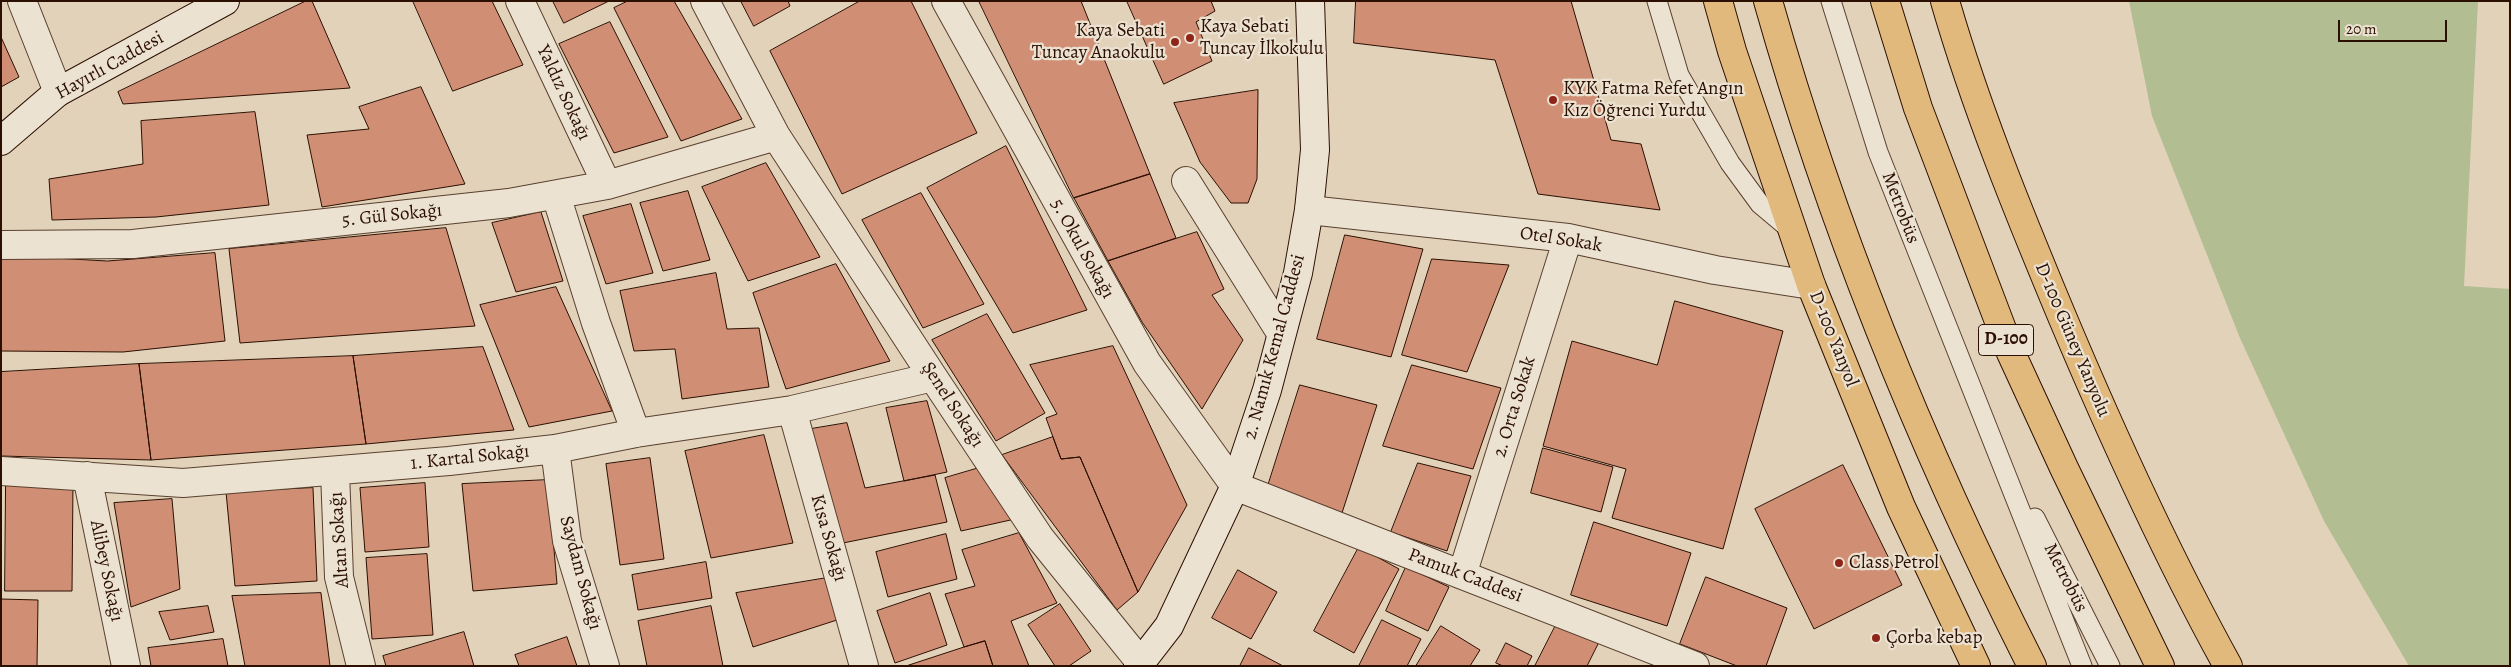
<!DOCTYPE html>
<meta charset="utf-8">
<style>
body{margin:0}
#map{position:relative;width:2511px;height:667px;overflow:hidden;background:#e2d2ba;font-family:Alegreya,serif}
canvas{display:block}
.frame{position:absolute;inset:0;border:2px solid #2b0f00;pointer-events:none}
.scale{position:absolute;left:2338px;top:20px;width:109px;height:22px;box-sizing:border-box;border:2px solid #2b0f00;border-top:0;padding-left:6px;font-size:15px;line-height:18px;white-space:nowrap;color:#2b0f00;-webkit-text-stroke:4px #ece2d2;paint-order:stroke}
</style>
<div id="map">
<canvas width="2511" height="667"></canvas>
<div class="frame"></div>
<div class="scale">20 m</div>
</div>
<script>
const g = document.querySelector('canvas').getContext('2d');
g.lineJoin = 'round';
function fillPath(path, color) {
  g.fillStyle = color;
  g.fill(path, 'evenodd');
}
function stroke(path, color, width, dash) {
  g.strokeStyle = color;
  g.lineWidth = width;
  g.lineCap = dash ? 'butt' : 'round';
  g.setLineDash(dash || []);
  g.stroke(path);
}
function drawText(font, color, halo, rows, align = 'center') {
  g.font = font + ' Alegreya,serif';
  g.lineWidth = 4.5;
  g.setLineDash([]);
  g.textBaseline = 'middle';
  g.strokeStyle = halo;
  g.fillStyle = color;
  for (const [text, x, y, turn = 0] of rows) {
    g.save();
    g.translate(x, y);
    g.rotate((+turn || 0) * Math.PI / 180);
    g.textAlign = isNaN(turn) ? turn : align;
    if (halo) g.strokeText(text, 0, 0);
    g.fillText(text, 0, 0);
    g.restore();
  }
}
fillPath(new Path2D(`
 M2129,1H2478L2464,286L2510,289V666H2409L2324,521L2240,338L2152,116Z`), '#b2bd91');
const building = new Path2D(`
 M306,1H312L350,88L123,104L118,92Z
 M413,1H492L523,65L453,91Z
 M553,1H609L564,23Z
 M628,1H674L742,119L681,141L614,8Z
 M741,1H788L790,6L754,26Z
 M860,1H911L977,133L842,194L770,51Z
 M979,1H1081L1150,174L1074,198Z
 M1127,1H1211L1215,11L1196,22L1212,61L1164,84Z
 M1356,1H1571L1611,140L1641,144L1660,210L1538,194L1495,60L1354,43Z
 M610,22L668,137L614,153L559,44Z
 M1,37L19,77L1,87Z
 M421,87L465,184L322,207L307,135L369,129L359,107Z
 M1258,90L1257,179L1248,203H1231L1200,162L1174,103Z
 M255,112L269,205L156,217L52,220L49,179L143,164L141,121Z
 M1006,146L1087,310L1013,333L927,188Z
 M766,163L820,257L748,281L702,187Z
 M1150,174L1176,238L1108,261L1074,198Z
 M688,191L710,260L663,271L640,203Z
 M921,193L984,304L923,328L862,220Z
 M631,204L653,273L606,284L583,216Z
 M541,212L563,281L516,292L492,223Z
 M446,228L475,326L240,343L229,249Z
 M1197,232L1224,289L1212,295L1243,340L1202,409L1142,322L1108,261Z
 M1345,235L1423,249L1391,357L1317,339Z
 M215,253L225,341L123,352L1,351V255L107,261Z
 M1432,259L1509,265L1467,372L1402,355Z
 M836,264L890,361L786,389L753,293Z
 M716,273L727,329L759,328L769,387L682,399L675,349L634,351L620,291Z
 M556,287L612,411L529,427L480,305Z
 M1675,301L1783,331L1723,549L1612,518L1626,469L1543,446L1572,341L1657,365Z
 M987,314L1045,413L996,441L932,340Z
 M1113,346L1187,505L1138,592L1080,457L1061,459L1046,418L1057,414L1030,365Z
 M483,347L514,430L366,444L353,356Z
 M353,356L366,444L151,460L139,364Z
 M139,364L151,460L1,456V372Z
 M1412,365L1501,388L1473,469L1383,446Z
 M1300,385L1377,405L1341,516L1267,489Z
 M927,401L947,472L904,481L886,408Z
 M847,423L865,488L935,475L947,522L843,543L811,429Z
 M764,435L793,543L711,558L685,451Z
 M1053,437L1061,459L1080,457L1138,592L1117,610L1002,455Z
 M1543,448L1613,467L1601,512L1531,493Z
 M650,458L664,559L620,565L606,464Z
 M1418,463L1471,476L1447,551L1391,532Z
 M1843,465L1902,585L1814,629L1755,509Z
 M979,468L1015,519L961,531L945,478Z
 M548,480L557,584L473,591L462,484Z
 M6,482H73L72,591H5Z
 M425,483L429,547L365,552L360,488Z
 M313,488L317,581L235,586L226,492Z
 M172,499L180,589L131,607L114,503Z
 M1594,522L1691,553L1667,626L1571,595Z
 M1019,533L1057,603L1011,621L1029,666H993L985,641L964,647L945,594L975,586L962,550Z
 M946,534L957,579L888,597L876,552Z
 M1359,547L1399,569L1354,653L1314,631Z
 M427,554L433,635L372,639L366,558Z
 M706,562L712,598L638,610L632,575Z
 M1406,567L1449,587L1428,631L1386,611Z
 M1238,570L1277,592L1251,639L1212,618Z
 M1706,577L1787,608L1766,666H1737L1680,644Z
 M827,578L837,620L753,647L736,593Z
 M321,593L330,666H245L232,596Z
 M930,593L947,645L895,663L877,611Z
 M1,599L38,600L37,666H1Z
 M1060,604L1091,651L1069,666H1055L1028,625Z
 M208,606L214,632L170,640L159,612Z
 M711,606L723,666H647L638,621Z
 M1559,619L1600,640L1587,666H1535Z
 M1382,620L1421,639L1407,666H1359Z
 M1441,626L1480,650L1470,666H1416Z
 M464,632L474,666H386L383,656Z
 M567,637L577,666H519L515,655Z
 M223,639L228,666H151L148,648Z
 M985,641L993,666H906L964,647Z
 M1506,643L1532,656L1527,666H1503L1496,663Z
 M1249,648L1283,666H1240Z`);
fillPath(building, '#d08e75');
stroke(building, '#2b0f00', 1);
const lane = new Path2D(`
 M1657,1L1679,75L1730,163L1760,204L1791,230
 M1831,1L1878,152L2082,666
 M2035,518L2110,666`);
const street = new Path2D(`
 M22,1L58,92
 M520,1L607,185
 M705,1L776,136L933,377L1040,538L1141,663
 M946,1L1147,363L1235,486L1695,666
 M1186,181L1281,333
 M556,195L596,323L636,433
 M1309,210L1568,238L1715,270L1811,285
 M1,245L133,244L509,203L607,185L776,136
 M792,410L864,666
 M555,449L567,541L605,666
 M1,471L183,483L449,461L555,449L636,433L792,410L933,377
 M335,472L339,577L361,666
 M87,476L126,666
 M1462,575L1568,238`);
const secondary = new Path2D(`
 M1,141L58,92L225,1
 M1138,666L1169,626L1235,486L1267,390L1298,273L1309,210L1315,150L1310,1`);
const primary = new Path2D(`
 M1718,1L1732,51L1811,285L1901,507L1976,666
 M1945,1C1976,108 2018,211 2061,314C2111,433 2165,552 2228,666`);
const highway = new Path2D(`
 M1768,1C1833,231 1924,453 2032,666
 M1885,1L1918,108L2011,353L2064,468L2160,666`);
stroke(lane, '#59402e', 21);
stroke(street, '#59402e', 30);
stroke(secondary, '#2b0f00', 30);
stroke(primary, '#2b0f00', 30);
stroke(highway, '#2b0f00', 30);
stroke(lane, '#ece2d2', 19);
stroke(street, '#ece2d2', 28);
stroke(secondary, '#ece2d2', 28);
stroke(primary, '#e1b97d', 28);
stroke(highway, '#e1b97d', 28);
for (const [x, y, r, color] of [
 [1190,38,5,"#8f2418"],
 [1175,42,5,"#8f2418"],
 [1553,100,5,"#8f2418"],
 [1839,563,5,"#8f2418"],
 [1876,638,5,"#8f2418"]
]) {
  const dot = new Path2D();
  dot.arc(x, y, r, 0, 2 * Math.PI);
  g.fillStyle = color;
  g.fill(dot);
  stroke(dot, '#ece2d2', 2);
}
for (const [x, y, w] of [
 [2006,340,55]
]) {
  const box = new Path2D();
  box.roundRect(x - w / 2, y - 15.5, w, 31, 4);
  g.fillStyle = '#ece2d2';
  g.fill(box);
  stroke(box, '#2b0f00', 1);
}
drawText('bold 18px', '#2b0f00', null, [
 ["D-100",2006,340]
]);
drawText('19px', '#2b0f00', '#ece2d2', [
 ["Kaya Sebati",1200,27],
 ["Tuncay İlkokulu",1200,49],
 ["Kaya Sebati",1165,31,"right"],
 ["Tuncay Anaokulu",1165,53,"right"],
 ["KYK Fatma Refet Angın",1563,89],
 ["Kız Öğrenci Yurdu",1563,111],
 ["Class Petrol",1849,563],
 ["Çorba kebap",1886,638]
], 'left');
drawText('19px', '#2b0f00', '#ece2d2', [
 ["Hayırlı Caddesi",110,66,-29],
 ["Yaldız Sokağı",563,93,65],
 ["Metrobüs",1900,208,69],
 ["5. Gül Sokağı",392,216,-6],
 ["Otel Sokak",1561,240,9],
 ["5. Okul Sokağı",1082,249,61],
 ["D-100 Yanyol",1833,339,68],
 ["D-100 Güney Yanyolu",2072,340,67],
 ["2. Namık Kemal Caddesi",1275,347,-75],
 ["Şenel Sokağı",952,405,57],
 ["2. Orta Sokak",1515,407,-73],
 ["1. Kartal Sokağı",470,458,-6],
 ["Kısa Sokağı",828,538,74],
 ["Altan Sokağı",340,540,-94],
 ["Alibey Sokağı",106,571,78],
 ["Saydam Sokağı",580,573,75],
 ["Pamuk Caddesi",1465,576,21],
 ["Metrobüs",2065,578,63]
]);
</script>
